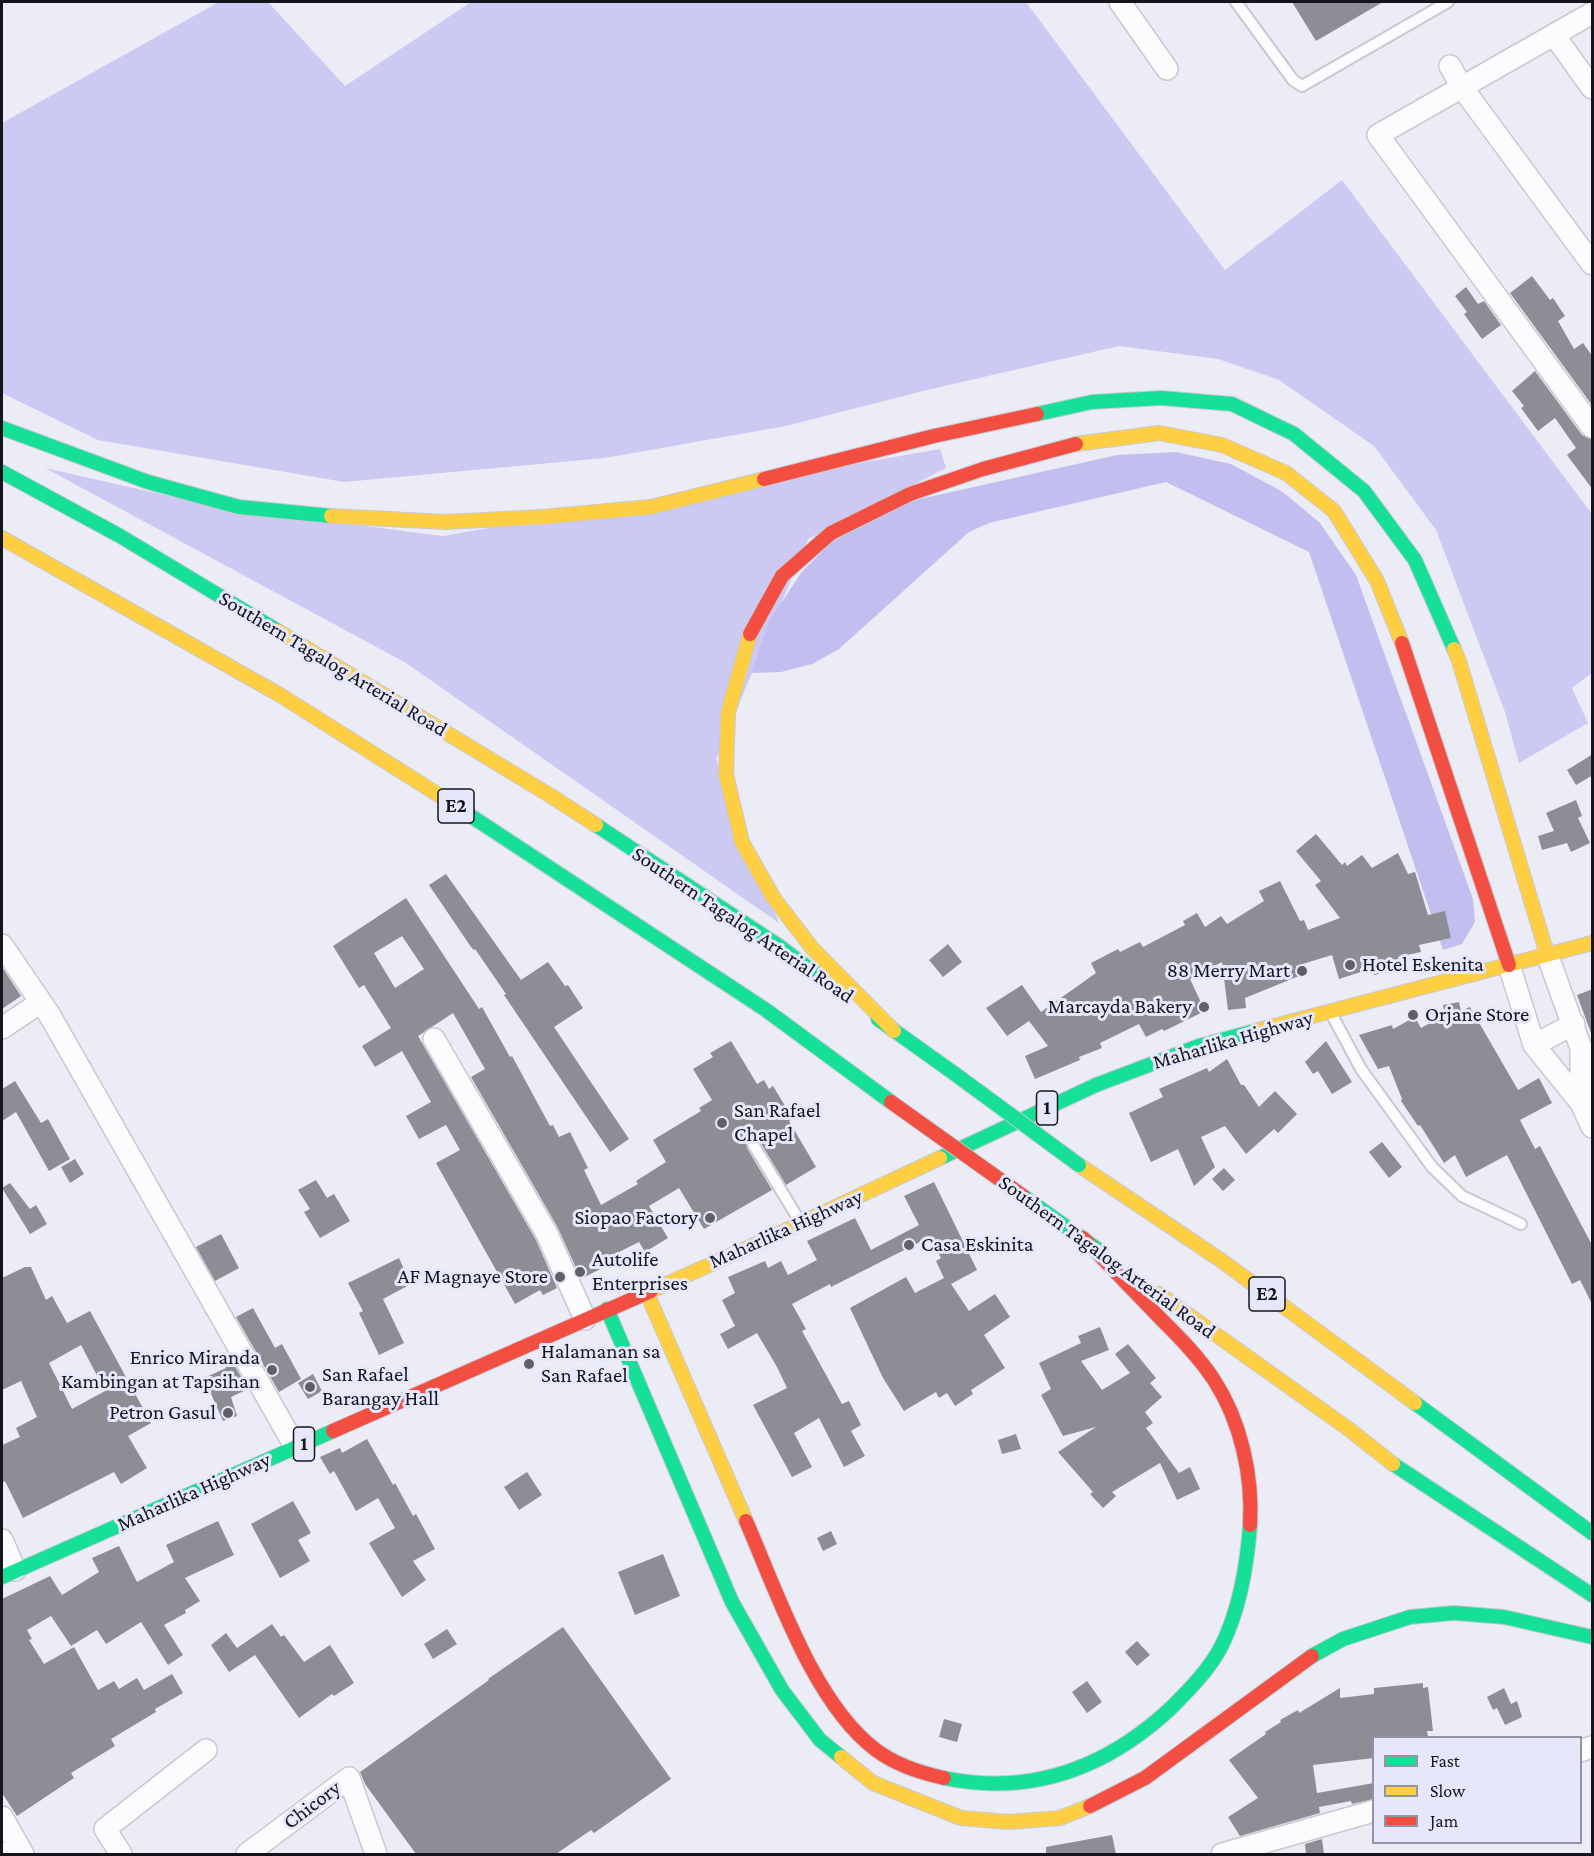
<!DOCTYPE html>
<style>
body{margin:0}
#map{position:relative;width:1594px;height:1856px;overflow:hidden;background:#ececf7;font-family:"Crimson Pro",serif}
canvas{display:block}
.frame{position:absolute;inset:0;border:3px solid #14141d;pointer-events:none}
.legend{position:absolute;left:1372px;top:1736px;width:210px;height:108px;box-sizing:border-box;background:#e7e7fc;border:2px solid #9393a3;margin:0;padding:8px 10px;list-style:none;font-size:18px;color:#14141d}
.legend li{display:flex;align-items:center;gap:12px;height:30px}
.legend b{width:30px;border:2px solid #9393a3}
</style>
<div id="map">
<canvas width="1594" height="1856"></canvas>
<div class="frame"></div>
<ul class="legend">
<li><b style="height:8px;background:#16e098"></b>Fast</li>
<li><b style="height:8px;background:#ffcf43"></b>Slow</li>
<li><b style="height:8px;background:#f24e42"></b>Jam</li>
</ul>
</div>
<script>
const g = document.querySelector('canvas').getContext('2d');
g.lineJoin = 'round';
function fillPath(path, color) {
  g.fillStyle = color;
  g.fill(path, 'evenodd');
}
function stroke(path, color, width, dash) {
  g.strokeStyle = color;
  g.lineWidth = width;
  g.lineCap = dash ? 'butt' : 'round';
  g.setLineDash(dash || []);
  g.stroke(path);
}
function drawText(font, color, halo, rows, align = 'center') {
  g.font = font + ' "Crimson Pro",serif';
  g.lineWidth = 6;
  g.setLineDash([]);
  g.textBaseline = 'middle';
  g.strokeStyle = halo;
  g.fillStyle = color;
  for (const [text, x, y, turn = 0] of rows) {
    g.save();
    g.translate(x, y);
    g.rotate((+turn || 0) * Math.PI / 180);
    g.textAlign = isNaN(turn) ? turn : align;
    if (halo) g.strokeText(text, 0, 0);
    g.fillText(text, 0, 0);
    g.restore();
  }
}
fillPath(new Path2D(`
 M219,2H268L345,86L471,2H1026L1225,270L1342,180L1592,514V673L1572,688L1588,723L1519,763L1505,712L1436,530L1374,446L1279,380L1218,359L1119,346L927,390L786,426L605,458L344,482L98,440L2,393V123Z
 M940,449L946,468L808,539L716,759L779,923L406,663L45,468L218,507L443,536Z`), '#cccaf3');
fillPath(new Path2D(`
 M1176,452L1231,464L1283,492L1320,523L1356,575L1473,899L1475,922L1462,944L1443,950L1309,552L1166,482L989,523L969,532L839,649L812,664L781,672L751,673L770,620L801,573L835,538L911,501L1117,455Z`), '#c2bff0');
fillPath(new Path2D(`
 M1292,2H1383L1316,41Z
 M1532,276L1550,300L1553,298L1565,316L1558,321L1574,349L1583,343L1593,357L1592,405L1510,293Z
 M1466,287L1478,304L1484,301L1501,325L1482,339L1464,314L1467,312L1455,296Z
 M1535,371L1582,435L1593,440V490L1567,455L1576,448L1555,418L1538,431L1521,408L1524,406L1512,391Z
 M1593,754V775L1576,785L1567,770Z
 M1576,800L1582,816L1578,818L1590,843L1571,852L1567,843L1542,850L1538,836L1554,831L1546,813Z
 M1316,834L1342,865L1345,862L1347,866L1362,855L1372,868L1398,853L1408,874L1415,872L1428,915L1445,911L1451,938L1419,945L1421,952L1398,957L1400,969L1374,975L1373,968L1339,979L1332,955L1296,966L1299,976L1245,998L1246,1008L1228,1010L1222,962L1190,979L1205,1011L1164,1031L1162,1029L1146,1037L1139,1024L1100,1043L1102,1048L1079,1057L1080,1060L1035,1079L1025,1056L1048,1046L1029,1021L1007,1036L986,1008L1022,985L1041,1012L1096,973L1091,963L1118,949L1120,952L1140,942L1143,947L1185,925L1183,921L1197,913L1205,927L1221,916L1227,924L1264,901L1259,891L1280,881L1300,921L1304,920L1308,930L1340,918L1315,885L1321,881L1296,851Z
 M446,874L521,980L548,962L565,986L568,985L583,1008L554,1027L629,1139L610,1152L504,995L506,994L475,949L474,950L471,947L429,885Z
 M406,898L479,1009L482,1007L510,1057L512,1056L550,1126L553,1125L559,1137L570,1132L588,1168L584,1170L601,1205L638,1184L636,1181L666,1162L653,1140L701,1111L699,1108L712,1100L693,1069L713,1057L710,1053L731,1041L757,1084L764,1080L769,1089L773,1086L793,1119L789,1121L816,1167L786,1185L759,1140L756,1137H750L746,1141L747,1148L772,1190L704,1229L679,1188L649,1206L668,1238L645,1252L639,1242L601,1261L604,1267L581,1279L558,1228L471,1077L485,1069L453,1013L418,1036L536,1240L557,1288L543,1295L540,1290L515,1304L436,1163L460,1150L446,1125L419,1139L406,1116L431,1102L402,1051L375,1067L362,1046L391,1028L364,985L359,988L333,946ZM402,936L424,969L395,988L374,953Z
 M948,944L962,962L943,977L929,960Z
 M2,967L21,996L2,1009Z
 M1593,989V1033H1591L1577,995Z
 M1459,1002L1461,1011L1470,1007L1518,1090L1539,1078L1552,1103L1520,1120L1535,1149L1540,1146L1593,1247V1306L1580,1280L1572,1284L1507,1155L1466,1177L1455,1155L1444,1163L1420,1125L1418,1126L1401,1101L1402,1099L1389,1066L1378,1069L1359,1035L1392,1025L1393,1029L1415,1017L1421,1028L1445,1015L1443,1005Z
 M1326,1041L1352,1082L1332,1094L1318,1071L1313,1074L1305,1062Z
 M1227,1059L1241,1085H1244L1259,1107L1275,1091L1297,1114L1278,1133L1274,1129L1246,1154L1225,1126L1201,1137L1215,1167L1194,1186L1178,1149L1151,1162L1129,1113L1163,1097L1159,1089L1207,1068L1209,1072Z
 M15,1081L41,1123L48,1119L70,1159L49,1171L16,1112L2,1121V1089Z
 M1382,1142L1402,1167L1389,1178L1369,1152Z
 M75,1159L84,1174L70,1183L61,1167Z
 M1224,1168L1235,1180L1223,1191L1212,1179Z
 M316,1180L327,1198L334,1194L350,1221L320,1238L304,1212L310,1209L298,1190Z
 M934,1182L977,1270L951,1284L969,1311L995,1294L1010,1317L984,1335L1005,1368L971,1390L973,1394L955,1406L947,1393L939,1398L936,1392L904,1411L883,1378L850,1308L906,1277L915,1293L944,1278L936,1261L941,1258L930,1237L831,1287L830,1284L792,1304L806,1329L802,1331L842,1404L849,1401L861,1425L851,1431L865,1456L844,1467L819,1418L794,1433L812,1467L792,1477L753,1405L787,1388L777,1367L757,1333L728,1349L720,1334L735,1326L722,1300L735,1293L728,1277L765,1261L768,1268L781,1261L788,1275L817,1260L807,1241L855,1218L871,1250L919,1225L904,1196Z
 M10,1183L30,1209L36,1205L47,1224L30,1234L2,1188Z
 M221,1234L239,1268L215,1281L196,1247Z
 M399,1258L411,1284L383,1299L404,1343L379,1355L359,1313L363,1311L348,1283Z
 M25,1267H31L46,1300L52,1296L67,1323L90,1311L151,1423L128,1436L147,1468L121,1484L114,1472L23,1518L5,1481L2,1483V1445L20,1437L16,1428L37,1417L21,1381L2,1390V1278ZM81,1345L105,1391L72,1409L49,1363Z
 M253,1308L275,1348L282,1344L301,1379L279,1392L236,1317Z
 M1100,1327L1109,1350L1081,1361L1102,1390L1130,1373L1115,1354L1128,1344L1156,1378L1150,1383L1162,1397L1145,1412L1153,1423L1146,1428L1179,1473L1190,1467L1200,1489L1177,1500L1160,1463L1112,1492L1116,1496L1103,1508L1090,1494L1093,1492L1058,1452L1096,1427L1063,1436L1041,1395L1051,1389L1039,1363L1081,1343L1078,1336Z
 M232,1361L248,1389L231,1397L237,1416L223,1421L204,1378L226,1368L225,1365Z
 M313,1374L322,1391L308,1399L298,1383Z
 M1016,1434L1021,1449L1002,1454L998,1440Z
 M367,1439L393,1485L395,1483L413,1516L416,1514L435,1549L413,1561L426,1580L402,1597L369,1543L395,1528L378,1498L356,1511L334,1471L330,1474L320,1457L340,1448L342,1453Z
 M527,1472L542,1495L519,1510L504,1487Z
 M293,1501L311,1533L298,1540L310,1561L280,1578L251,1524Z
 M218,1521L234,1555L185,1578L200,1601L185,1610L186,1613L164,1625L183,1655L168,1665L141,1622L106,1644L97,1630L71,1646L51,1616L27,1630L32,1639L29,1640L44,1664L74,1647L98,1690L114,1681L119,1689L137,1678L144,1690L172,1674L183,1693L155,1709L156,1712L111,1739L115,1746L71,1773L74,1778L17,1816L2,1793V1599L50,1576L62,1595L99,1572L92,1558L119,1546L137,1582L174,1562L166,1545Z
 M831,1531L837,1544L823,1551L817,1538Z
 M663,1554L680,1596L635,1615L618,1572Z
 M272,1624L281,1637L284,1635L304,1662L330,1645L354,1683L334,1696L332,1694L299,1718L255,1655L229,1672L211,1645L226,1633L237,1648Z
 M563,1627L671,1779L594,1833L591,1830L556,1854H416L365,1784L360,1772L489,1680L488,1679Z
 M447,1629L457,1644L433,1659L424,1644Z
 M1137,1641L1150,1655L1137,1666L1125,1652Z
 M1087,1681L1102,1702L1087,1713L1072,1692Z
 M1423,1683V1688L1428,1687L1433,1731H1427L1428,1737H1374V1758L1313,1765L1317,1793L1374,1783V1799L1352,1804L1351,1801L1319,1807L1320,1813L1240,1836L1228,1817L1258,1798L1229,1760L1266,1734L1265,1732L1281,1722L1280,1720L1298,1710L1299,1713L1340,1688V1698L1374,1694V1688Z
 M1504,1688L1511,1704L1517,1701L1522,1717L1505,1725L1497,1708L1493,1710L1487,1697Z
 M944,1719L962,1724L957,1742L939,1737Z
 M1112,1835L1116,1854H1046V1847Z
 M1322,1839L1324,1854H1306L1305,1844Z`), '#8d8d96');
const lane = new Path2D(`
 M1236,2L1293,80L1302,86L1448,2
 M1332,1015L1361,1069L1432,1167L1462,1196L1521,1224
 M753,1144L799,1220`);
const street = new Path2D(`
 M1120,2L1167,69
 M1592,13L1378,135L1592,427
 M1554,35L1592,88
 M1450,66L1461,86L1592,264
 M2,945L49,1014L296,1448
 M1547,954L1581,1048V1103
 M1509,965L1534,1045L1581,1103L1592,1127
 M2,1028L32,1008
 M434,1039L547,1234L585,1319
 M1534,1045L1574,1024
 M2,1540L15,1570
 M1580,1751L1592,1747
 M2,1817L23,1854
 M2,1853L3,1854
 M121,1854L105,1829L206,1750
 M247,1854L349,1778L376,1854
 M1222,1854L1374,1811`);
const fast = new Path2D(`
 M1037,414L1092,402L1161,398L1232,404L1294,434L1364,491L1415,560L1454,649
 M2,428L148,482L239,507L331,516
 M2,472L120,536L278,631
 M442,797L766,1010L891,1102
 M596,825L779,946L819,976
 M878,1019L955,1074
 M940,1158L1096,1085L1199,1046L1255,1031
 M1023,1196L1100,1251
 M607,1309L732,1602L782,1690L820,1740L841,1757
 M1415,1403L1592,1533
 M1393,1464L1592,1595
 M2,1577L333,1431
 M1312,1656L1343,1639L1410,1617L1454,1613L1504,1617L1592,1637
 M944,1778C1031,1796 1106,1768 1170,1709C1189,1690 1210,1669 1222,1645C1240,1608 1247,1567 1250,1525`);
const slow = new Path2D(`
 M1076,444L1159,433L1222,445L1286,473L1334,511L1377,581L1402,643
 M331,516L445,522L542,517L651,507L764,479
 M2,538L280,695L442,797
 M278,631L551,796L596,825
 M750,634L728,713L726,774L742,842L773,897L812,948L894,1031
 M1454,649L1459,661L1547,954
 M1255,1031L1592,943
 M1079,1165L1222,1261L1415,1403
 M646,1291L746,1521
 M651,1291L763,1241L940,1158
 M1159,1294L1350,1430L1393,1464
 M841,1757L873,1783L961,1818L1008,1822L1060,1818L1090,1806`);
const jam = new Path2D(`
 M764,479L934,436L1037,414
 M750,634L782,576L831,533L910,494L983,469L1076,444
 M1402,643L1509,965
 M1083,1238C1109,1265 1134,1291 1160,1318C1179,1337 1199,1357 1214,1380C1241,1421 1253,1477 1250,1525
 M333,1431L651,1291
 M746,1521C777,1592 814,1704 876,1750C896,1765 921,1773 944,1778
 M1090,1806L1145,1778L1312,1656`);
stroke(lane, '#c8c8d1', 14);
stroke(street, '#c8c8d1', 24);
stroke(fast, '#c8c8d1', 16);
stroke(slow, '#c8c8d1', 16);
stroke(jam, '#c8c8d1', 16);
stroke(lane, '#fcfcfe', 10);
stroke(street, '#fcfcfe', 21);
stroke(fast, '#16e098', 14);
stroke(slow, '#ffcf43', 14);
stroke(jam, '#f24e42', 14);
const fastBridge = new Path2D(`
 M955,1074L1079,1165`);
const jamBridge = new Path2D(`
 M891,1102L1023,1196`);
stroke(fastBridge, '#c8c8d1', 16, []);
stroke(jamBridge, '#c8c8d1', 16, []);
stroke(fastBridge, '#16e098', 14);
stroke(jamBridge, '#f24e42', 14);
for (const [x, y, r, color] of [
 [1350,965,6,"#606069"],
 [1302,971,6,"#606069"],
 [1204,1007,6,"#606069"],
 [1413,1015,6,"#606069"],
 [722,1123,6,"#606069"],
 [710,1218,6,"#606069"],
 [909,1245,6,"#606069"],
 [580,1272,6,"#606069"],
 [560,1277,6,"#606069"],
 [529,1364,6,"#606069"],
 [272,1370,6,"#606069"],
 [310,1387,6,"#606069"],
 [228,1413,6,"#606069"]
]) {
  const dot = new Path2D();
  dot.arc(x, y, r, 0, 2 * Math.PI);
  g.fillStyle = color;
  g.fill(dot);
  stroke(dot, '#e7e7fc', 2);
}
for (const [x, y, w] of [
 [456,806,36],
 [1047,1108,21],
 [1267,1294,36],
 [304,1444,21]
]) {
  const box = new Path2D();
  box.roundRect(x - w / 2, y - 17, w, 34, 4.5);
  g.fillStyle = '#e7e7fc';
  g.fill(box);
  stroke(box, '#14141d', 1.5);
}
drawText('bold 20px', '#14141d', null, [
 ["E2",456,806],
 ["1",1047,1108],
 ["E2",1267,1294],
 ["1",304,1444]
]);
drawText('21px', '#14141d', '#e7e7fc', [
 ["Southern Tagalog Arterial Road",333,664,31],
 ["Southern Tagalog Arterial Road",743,925,34],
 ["Maharlika Highway",1233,1040,-16],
 ["Maharlika Highway",786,1229,-24],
 ["Southern Tagalog Arterial Road",1107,1257,36],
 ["Maharlika Highway",194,1492,-24],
 ["Chicory",312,1805,-37]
]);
drawText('21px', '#14141d', '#e7e7fc', [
 ["Hotel Eskenita",1362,965],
 ["88 Merry Mart",1290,971,"right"],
 ["Marcayda Bakery",1192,1007,"right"],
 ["Orjane Store",1425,1015],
 ["San Rafael",734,1111],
 ["Chapel",734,1135],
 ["Siopao Factory",698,1218,"right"],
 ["Casa Eskinita",921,1245],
 ["Autolife",592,1260],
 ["Enterprises",592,1284],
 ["AF Magnaye Store",548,1277,"right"],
 ["Halamanan sa",541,1352],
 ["San Rafael",541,1376],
 ["Enrico Miranda",260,1358,"right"],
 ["Kambingan at Tapsihan",260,1382,"right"],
 ["San Rafael",322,1375],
 ["Barangay Hall",322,1399],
 ["Petron Gasul",216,1413,"right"]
], 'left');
</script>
